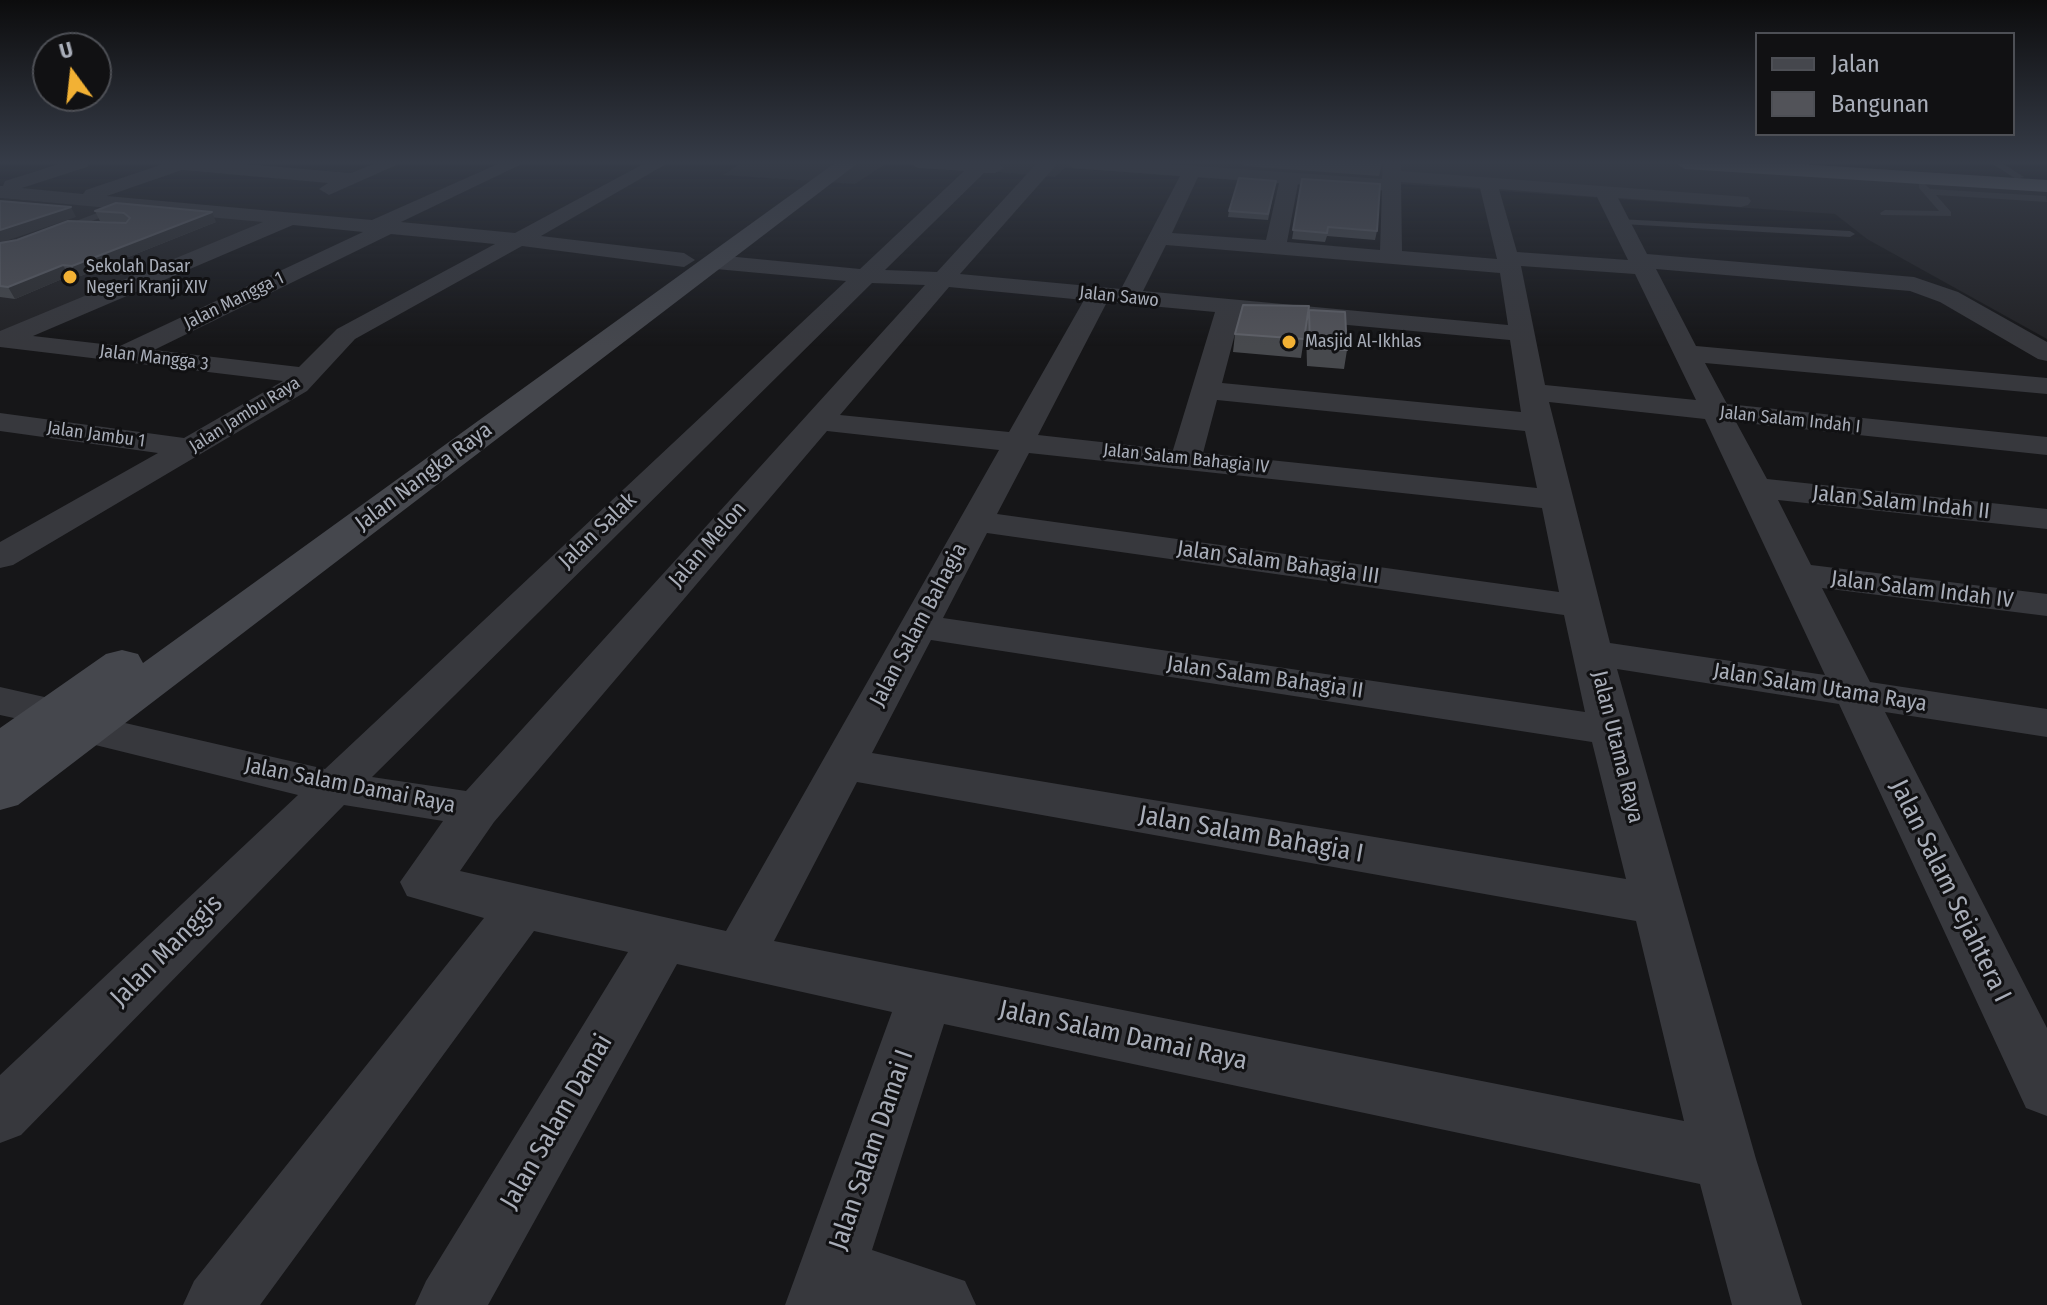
<!DOCTYPE html>
<style>
body{margin:0}
#map{position:relative;width:2047px;height:1305px;overflow:hidden;background:#161618;font-family:"Fira Sans Condensed",sans-serif}
canvas{display:block}
.legend{position:absolute;left:1755px;top:32px;width:260px;height:104px;box-sizing:border-box;background:#111113;border:2px solid #4d4f55;margin:0;padding:10px 14px;list-style:none;font-size:24px;color:#a8adb8}
.legend li{display:flex;align-items:center;gap:16px;height:40px}
.legend b{width:40px;border:2px solid #4d4f55}
.north{position:absolute;left:32px;top:32px;width:80px;height:80px;box-sizing:border-box;background:#111113;border:2px solid #4d4f55;border-radius:50%;rotate:345deg;font-size:22px;font-weight:700;line-height:32px;text-align:center;color:#a8adb8}
.north::after{content:'';display:block;margin:auto;width:28px;height:36px;background:#f2b134;clip-path:polygon(50% 0,100% 100%,50% 72%,0 100%)}
</style>
<div id="map">
<canvas width="2047" height="1305"></canvas>
<ul class="legend">
<li><b style="height:10px;background:#45474d"></b>Jalan</li>
<li><b style="height:22px;background:#525359"></b>Bangunan</li>
</ul>
<div class="north">U</div>
</div>
<script>
const g = document.querySelector('canvas').getContext('2d');
g.lineJoin = 'round';
function fillPath(path, color) {
  g.fillStyle = color;
  g.fill(path, 'evenodd');
}
function stroke(path, color, width, dash) {
  g.strokeStyle = color;
  g.lineWidth = width;
  g.lineCap = dash ? 'butt' : 'round';
  g.setLineDash(dash || []);
  g.stroke(path);
}
function drawText(font, color, halo, rows, align = 'center') {
  g.font = font + ' "Fira Sans Condensed",sans-serif';
  g.lineWidth = 6;
  g.setLineDash([]);
  g.textBaseline = 'middle';
  g.strokeStyle = halo;
  g.fillStyle = color;
  for (const [text, x, y, turn = 0] of rows) {
    g.save();
    g.translate(x, y);
    g.rotate((+turn || 0) * Math.PI / 180);
    g.textAlign = isNaN(turn) ? turn : align;
    if (halo) g.strokeText(text, 0, 0);
    g.fillText(text, 0, 0);
    g.restore();
  }
}
fillPath(new Path2D(`
 M741,163H1787L2047,180V339L1867,239L1835,214L1399,184L1396,192L1065,168L1055,177L887,163L855,184L723,175Z
 M0,198L276,221L0,332Z`), '#222225');
fillPath(new Path2D(`
 M1991,163H2002L2024,177L2016,179Z
 M1919,184H1925L1930,189L2046,196L2047,202L1936,195L1951,212V216L1881,215L1880,213L1885,210L1939,211L1919,188Z
 M123,203L128,206L127,208L59,233L50,231Z
 M1618,219L1850,231L1855,234L1850,237L1622,224L1618,223Z`), '#37383d');
fillPath(new Path2D(`
 M62,163H90L87,167L22,188L83,194L86,190L166,163H233L351,173L376,163H401L329,195L319,189L328,183L182,170L107,196L372,220L500,163H524L401,222L515,233L645,163H668L541,236L684,253L695,260L684,267L522,246L355,339L307,391L13,565L0,568V542L158,453L0,431V413L184,438L283,381L0,347V331L263,222L0,198V186H3L5,181ZM293,225L363,232L120,346L33,336ZM391,234L495,244L337,329L299,367L154,350Z
 M909,163H997L1004,168L995,173H984L885,270L937,272L1037,163H1058L960,274L1121,289L1180,176L1074,168L1065,163H1155L1382,179L1383,163H1401V171L1748,197L1751,201L1748,205L1741,207L1618,198L1647,254L1914,277L1958,292L2047,342V361L2038,359L1940,302L1910,291L1656,269L1696,346L2047,378V394L1705,363L1727,404L2047,437V455L1736,422L1767,479L2047,509V529L1778,500L1811,565L2047,594V616L1822,588L1870,682L2047,709V737L1885,712L2047,1028V1116L2026,1108L1839,704L1617,669L1756,1159L1802,1305H1732L1700,1184L944,1024L872,1250L965,1281L976,1305H785L892,1012L677,964L488,1305H415L426,1281L628,952L534,931L260,1305H183L194,1281L484,918L407,896L400,882L443,821L344,805L21,1135L0,1143V1075L298,795L71,739L64,729L67,724L56,727L0,715V687L71,703L77,713L74,718L86,714L325,769L846,281L716,269L708,267L705,262L708,257L716,255L860,269L964,171L918,168ZM1198,177L1279,183L1266,240L1172,233ZM1401,182L1480,188L1497,259L1402,251ZM1298,184L1382,190L1380,250L1287,242ZM1499,189L1597,197L1628,260L1517,252ZM1166,245L1500,273L1508,325L1143,291ZM1521,266L1635,274L1696,400L1545,385ZM872,283L925,285L466,791L372,777ZM949,287L1084,300L1009,432L840,415ZM1107,302L1215,312L1173,450L1038,435ZM1240,315L1510,340L1521,412L1222,383ZM1217,400L1525,431L1537,488L1203,453ZM1549,402L1705,419L1825,675L1610,643ZM827,431L999,450L726,931L460,871L494,822ZM1029,453L1542,508L1559,592L997,514ZM987,533L1564,615L1585,712L943,618ZM931,640L1592,742L1626,879L872,753ZM857,782L1636,921L1684,1121L774,941Z
 M1791,163H1809L1810,164L1801,169Z`), '#37383d');
fillPath(new Path2D(`
 M835,163H858L18,805L0,810V728L106,654L122,650L138,654L143,663Z`), '#45474d');
fillPath(new Path2D(`
 M1675,163H1782L2047,180V192L1685,169Z`), '#63666e');
fillPath(new Path2D(`
 M1244,163H1382L1379,176L1244,166Z
 M1302,179L1377,231L1375,240L1327,236L1325,242L1292,239Z
 M1275,186L1268,220L1228,217L1229,211Z
 M95,211L216,222L78,277L69,276L15,299L0,297V243L126,223L100,221Z
 M1309,306L1301,358L1233,352L1235,334Z
 M1309,310L1347,350L1344,369L1307,366L1306,328Z`), '#47494d');
fillPath(new Path2D(`
 M71,207L76,217L0,243V230Z
 M212,212L216,222L78,277L72,266Z
 M63,265L69,276L15,299L8,287Z`), '#2f3033');
const building = new Path2D(`
 M1239,178L1276,181L1268,214L1229,211Z
 M1302,179L1380,184L1377,231L1328,227L1327,233L1293,230Z
 M0,201L71,207L0,230Z
 M116,203L212,212L72,266L63,265L8,287L0,286V243L17,240L68,221L126,223L130,218L124,213L95,211Z
 M1243,305L1309,306L1304,339L1235,334Z
 M1309,310L1345,312L1347,350L1310,348Z`);
fillPath(building, '#525359');
stroke(building, '#5f6168', 2);
const sky = g.createLinearGradient(0, 0, 0, 346);
sky.addColorStop(0, '#0c0c0d');
sky.addColorStop(0.47, '#363c48');
sky.addColorStop(1, '#363c4800');
g.fillStyle = sky;
g.fillRect(0, 0, 2047, 346);
for (const [x, y, r, color] of [
 [70,277,8,"#f2b134"],
 [1289,342,8,"#f2b134"]
]) {
  const dot = new Path2D();
  dot.arc(x, y, r, 0, 2 * Math.PI);
  g.fillStyle = color;
  g.fill(dot);
  stroke(dot, '#111113', 3);
}
drawText('18px', '#a8adb8', '#111113', [
 ["Sekolah Dasar",86,267],
 ["Negeri Kranji XIV",86,288],
 ["Masjid Al-Ikhlas",1305,342]
], 'left');
drawText('18px', '#a8adb8', '#111113', [
 ["Jalan Sawo",1119,297,6],
 ["Jalan Mangga 1",234,301,-26],
 ["Jalan Mangga 3",154,358,7],
 ["Jalan Jambu Raya",245,415,-32],
 ["Jalan Salam Indah I",1790,420,6],
 ["Jalan Jambu 1",96,435,8],
 ["Jalan Salam Bahagia IV",1186,459,6]
]);
drawText('22px', '#a8adb8', '#111113', [
 ["Jalan Nangka Raya",424,477,-37],
 ["Jalan Salam Indah II",1901,503,6],
 ["Jalan Salak",598,531,-44],
 ["Jalan Melon",708,545,-49],
 ["Jalan Salam Bahagia III",1278,563,8],
 ["Jalan Salam Indah IV",1922,590,7],
 ["Jalan Salam Bahagia",919,625,-62],
 ["Jalan Salam Bahagia II",1265,678,8],
 ["Jalan Salam Utama Raya",1820,688,9],
 ["Jalan Utama Raya",1617,747,76],
 ["Jalan Salam Damai Raya",350,786,11]
]);
drawText('26px', '#a8adb8', '#111113', [
 ["Jalan Salam Bahagia I",1251,835,10],
 ["Jalan Salam Sejahtera I",1950,891,64],
 ["Jalan Manggis",167,951,-45],
 ["Jalan Salam Damai Raya",1123,1036,12],
 ["Jalan Salam Damai",557,1122,-60],
 ["Jalan Salam Damai I",872,1150,-71]
]);
</script>
